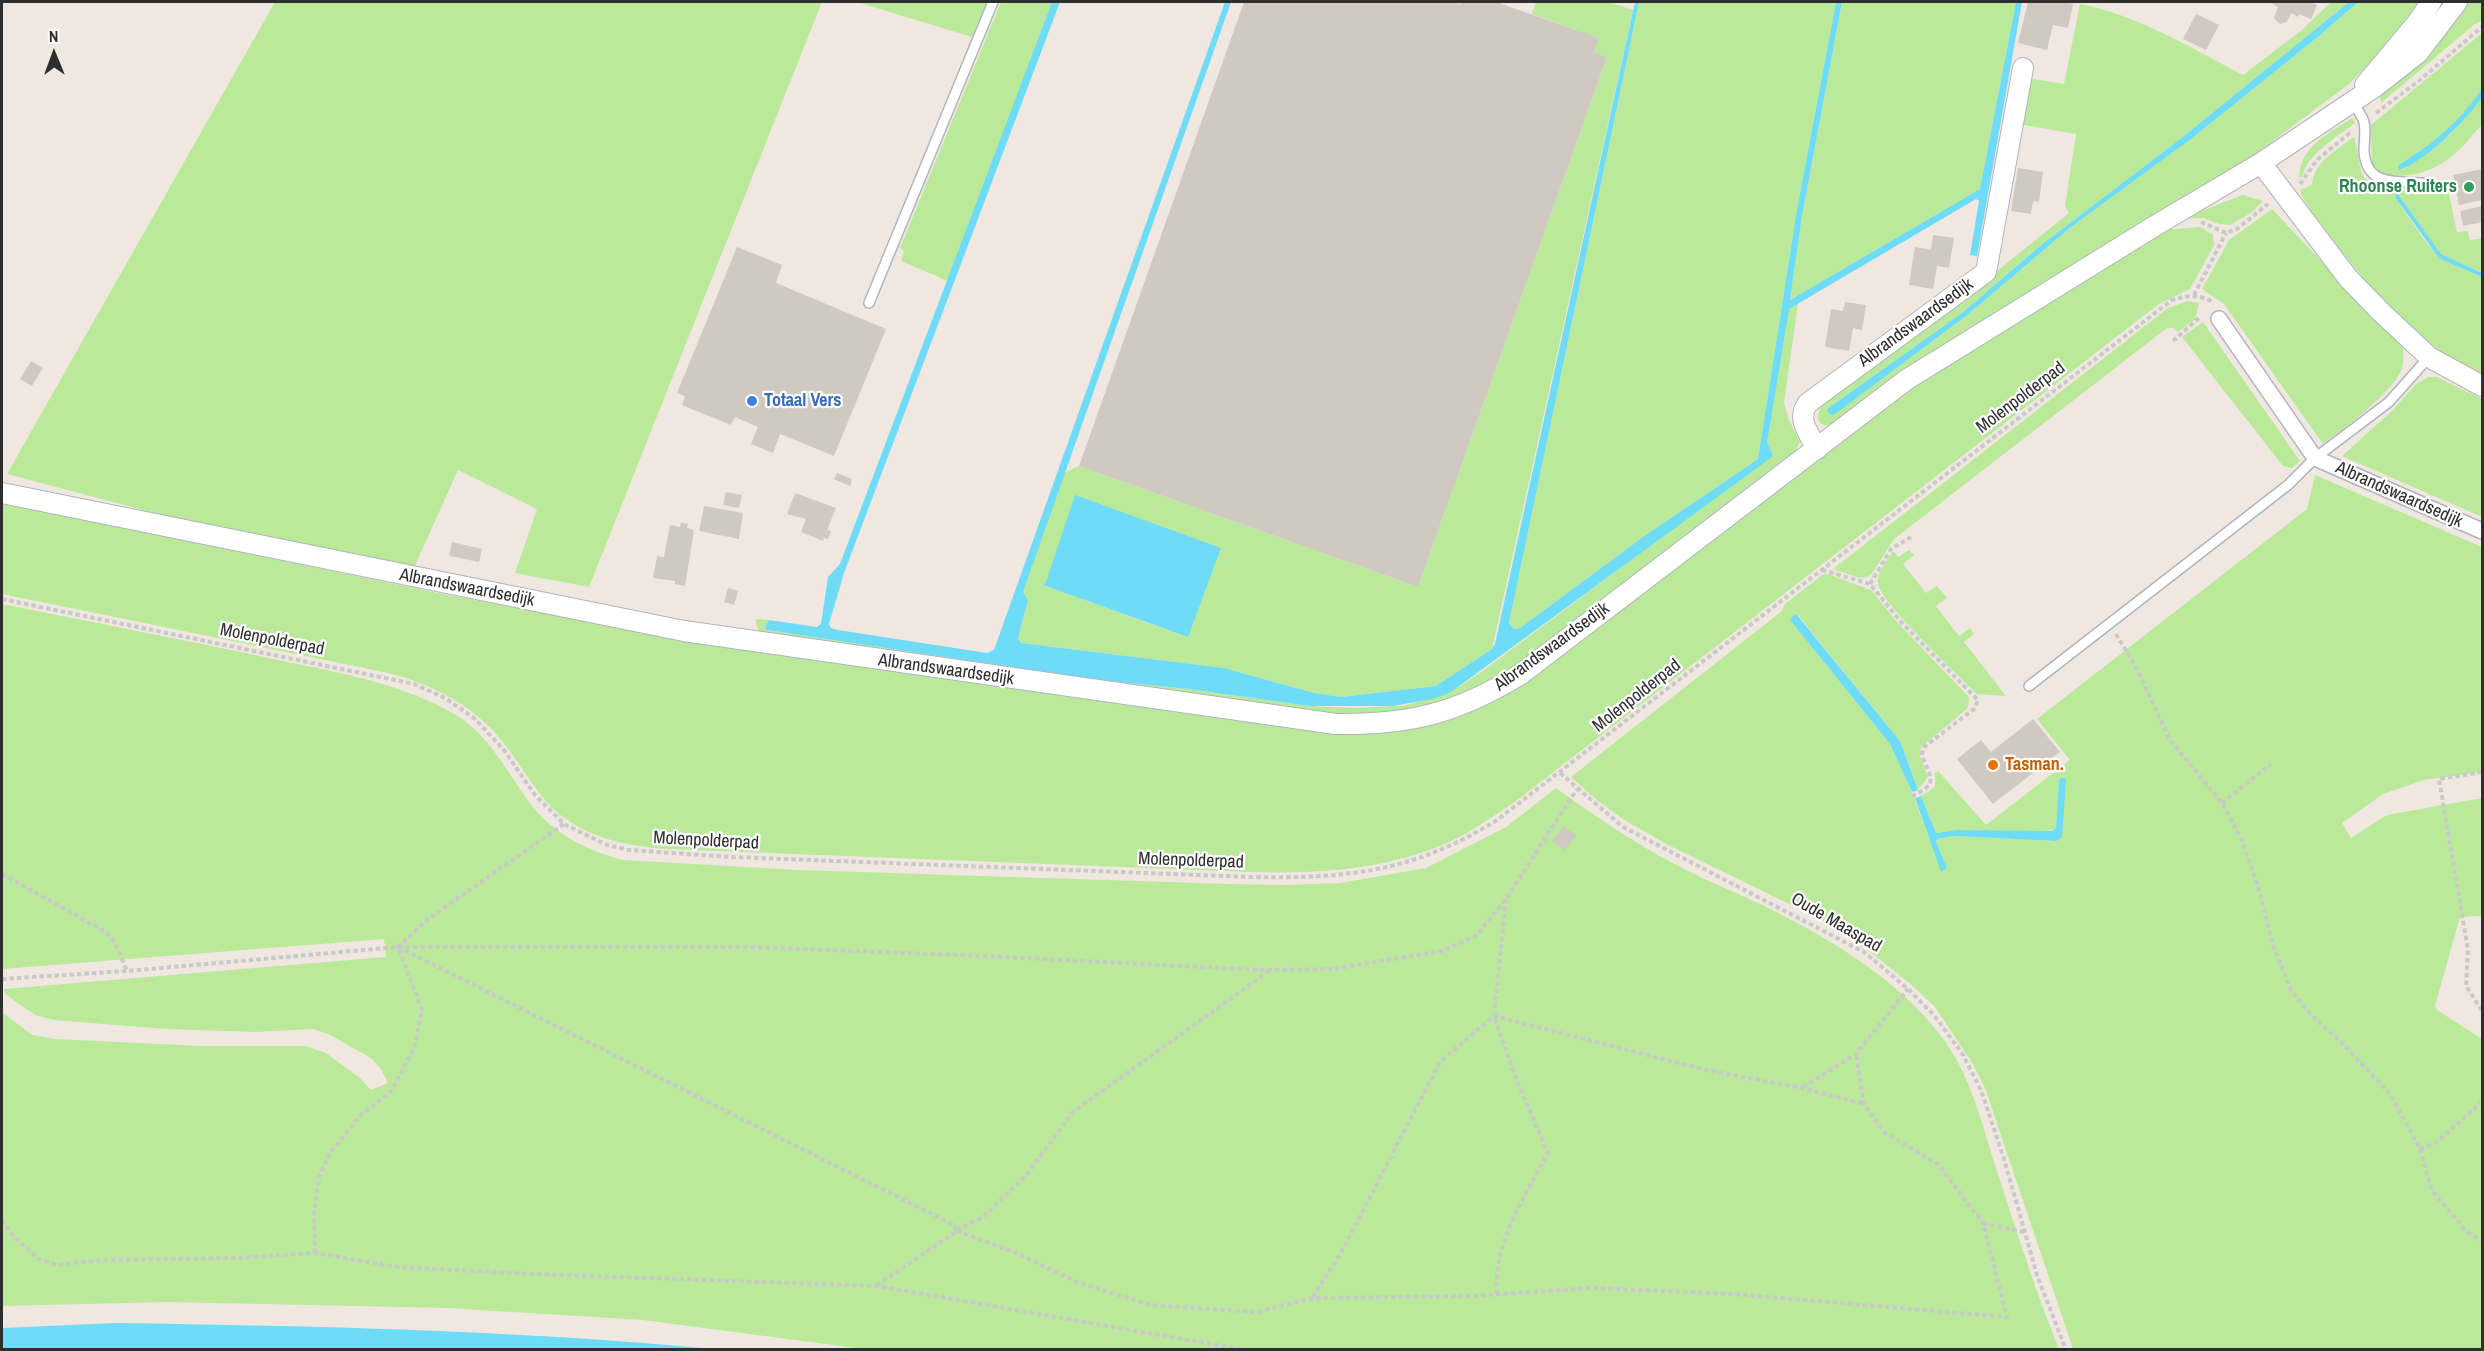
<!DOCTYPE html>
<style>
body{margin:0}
#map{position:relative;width:2484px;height:1351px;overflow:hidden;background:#f0e8e0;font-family:"Archivo Narrow",sans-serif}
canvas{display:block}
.frame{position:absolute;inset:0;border:3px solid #2e2e2e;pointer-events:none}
.north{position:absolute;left:24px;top:24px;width:60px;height:60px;-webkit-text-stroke:4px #fff;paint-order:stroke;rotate:359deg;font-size:16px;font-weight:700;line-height:24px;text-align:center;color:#2e2e2e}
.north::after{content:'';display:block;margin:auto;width:21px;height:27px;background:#2e2e2e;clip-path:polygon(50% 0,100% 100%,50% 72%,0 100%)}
</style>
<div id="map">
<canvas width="2484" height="1351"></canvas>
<div class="frame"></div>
<div class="north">N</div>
</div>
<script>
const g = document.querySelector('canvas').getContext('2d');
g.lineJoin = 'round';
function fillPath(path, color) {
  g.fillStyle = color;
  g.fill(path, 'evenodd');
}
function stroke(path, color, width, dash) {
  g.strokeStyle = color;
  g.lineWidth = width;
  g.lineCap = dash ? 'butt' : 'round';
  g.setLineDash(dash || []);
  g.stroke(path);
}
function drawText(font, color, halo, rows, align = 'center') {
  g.font = font + ' "Archivo Narrow",sans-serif';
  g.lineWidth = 4.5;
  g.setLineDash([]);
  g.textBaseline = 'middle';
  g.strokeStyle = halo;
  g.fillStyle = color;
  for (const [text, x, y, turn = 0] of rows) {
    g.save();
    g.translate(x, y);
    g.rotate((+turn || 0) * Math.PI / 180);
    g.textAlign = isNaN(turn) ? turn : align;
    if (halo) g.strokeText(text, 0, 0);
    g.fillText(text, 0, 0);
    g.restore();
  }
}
fillPath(new Path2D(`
 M275,2H822L589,587L515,573L537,509L458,470L413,570L204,526L7,474Z
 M857,2H987L972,37Z
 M1001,2H1052L948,281L901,261L904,251L900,248Z
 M1536,2H1608L1633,10L1492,649L1436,686L1341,697L1314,693L1224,668L1021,643L1018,638L1028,600L1023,592L1064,473L1079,466L1418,587L1607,57L1594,52L1598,38L1532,14ZM1046,582L1187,637L1043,585Z
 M1639,2H1836L1797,209L1758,459L1643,537L1520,628L1514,629L1509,623Z
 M1842,2H2016L1980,189L1790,300L1802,216Z
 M2331,2H2349L2184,136L2040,246L1962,313L1827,409L1838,412L1966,316L2071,227L2191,139L2319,36L2358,2H2425L2396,36L2349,84L2254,155L2218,181L1832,426C1810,427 1819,408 1827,397L1971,292L2069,213L2065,206L2076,134L2019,124L2027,78L2064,84L2080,4C2138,15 2191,48 2243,75L2303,29Z
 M2471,2H2482V21L2475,24L2381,103L2380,96L2417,65L2464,4Z
 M2482,33C2482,44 2484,80 2482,89C2470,119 2427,147 2400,164L2401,170L2451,134L2482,97V125C2474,132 2468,142 2460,149C2437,171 2410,181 2379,173L2373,167L2372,161L2371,125Z
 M2352,118L2355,123C2337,137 2307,154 2302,177H2299C2301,145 2328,134 2352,118Z
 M2354,137C2364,171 2352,185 2398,188L2397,193L2402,191L2448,190L2457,232L2468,231L2470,240L2482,238V273L2441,254L2395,197L2425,241L2441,259L2482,277V374C2420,347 2374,294 2334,241C2323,226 2311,212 2302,196L2300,190L2312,185C2313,162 2337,150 2354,137Z
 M2243,195L2263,201L2251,213L2230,225L2219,224L2203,218L2180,219Z
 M2272,209L2403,348C2403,355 2404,365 2401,371C2390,395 2344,428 2323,444L2224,304L2202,289L2229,240Z
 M2200,227L2213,235L2214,245L2190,289L2159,304L1516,801C1494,816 1473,831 1449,842C1386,870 1318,874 1250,872L667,849C630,846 594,840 563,817C540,800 526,773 509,750C478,706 430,682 379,671L2,594V502L447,595L683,638L1299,728L1437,722L1929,376L2163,230Z
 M2188,301L2199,303L2195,319L2178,332L2174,328H2167L1894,539L1873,572L1867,577L1860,578L1833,569L2168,308Z
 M1798,303L1784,403L1789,420L1800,442L1793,456L1518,667L1453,699L1395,714L1337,715L764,636C758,631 756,627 756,619L769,620L765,627L767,630L1090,679L1188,689L1309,706L1357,708L1407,705L1451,692L1484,670L1773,454L1767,443L1786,314L1789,309Z
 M2203,322L2300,461L2292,468L2283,466L2182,337Z
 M2428,377H2437L2482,399V517L2342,456L2393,410L2416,384Z
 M2315,475L2482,547V772L2424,780L2383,794L2342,823L2351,838L2387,815L2482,798V916L2460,917L2435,1006L2437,1010L2482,1039V1349H2073L1985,1088L1971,1061L1935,1007L1914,987L1867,949L1818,918L1668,845L1626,821L1598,801L1571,777L1782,611L1785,604L1822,575L1828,574L1871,590L1897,622L1969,697L1968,708L1921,747L1920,756L1928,777L1918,790L1900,741L1798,615H1794L1790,620L1890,744L1912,792L1941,871L1947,868L1936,842L1937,839L1953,836L2056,841L2059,780L2056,828L2045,832L1957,830L1936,833L1921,796L1935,787V773L1938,771L1986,825L2070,760L2037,719L2307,509Z
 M1909,550L1914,555L1903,564L1926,593L1937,586L1947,598L1936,606L1959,636L1970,628L1974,634L1964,642L2006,696L1977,694C1960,677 1881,603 1878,584C1876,573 1888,560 1893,551L1898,557Z
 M2,604C88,621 174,638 260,656C327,671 396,680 456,715C489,735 507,772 529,802C552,833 587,851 623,860L798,870L1230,884L1283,885L1340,883L1426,868L1506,827L1556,788C1598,818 1640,847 1686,870C1709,882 1733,891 1756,902C1824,935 1899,978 1944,1040C1973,1080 1983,1129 1998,1174C2017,1233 2036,1292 2059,1349L871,1350L643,1320L447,1308L169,1302L2,1306V1012L32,1035L55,1039L201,1046H306L326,1053L360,1078L371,1090L388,1083L381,1069L371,1058L330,1035L313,1029L256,1032L166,1029L54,1020L35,1015L5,994L4,989L386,957L384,939L2,969Z`), '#bae99a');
fillPath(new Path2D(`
 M1052,2H1060L844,573L829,624L831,628L838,630L987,653L994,650L1225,2H1231L1023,592L1028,600L1018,638L1021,643L1224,668L1314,693L1341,697L1436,686L1492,649L1495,644L1635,2H1639L1509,623L1514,629L1520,628L1643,537L1758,459L1797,209L1836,2H1842L1802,216L1790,300L1980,189L2016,2H2022L1977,256L1970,255L1979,201L1976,199L1789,309L1767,443L1773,454L1772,457L1451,692L1433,699L1392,706H1309L1188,689L1090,679L767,630L765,627L769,620L817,627L821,624L828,577L840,564Z
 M2349,2H2358L2319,36L2191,139L2071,227L1966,316L1838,412L1832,415L1828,413L1827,409L1962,313L2040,246L2184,136Z
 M2482,89V97C2467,120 2426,161 2399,170L2398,167L2400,164C2437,141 2457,124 2482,89Z
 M2397,193L2441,254L2482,273V277L2441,259L2436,254L2395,197Z
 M1075,495L1221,548L1188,637L1043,585L1046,582Z
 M1794,615H1797L1900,741L1918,790L1912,792L1890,744L1790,620Z
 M2062,778H2066L2062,838L2056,841L1953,836L1937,839L1936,842L1947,868L1941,872L1915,798L1921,796L1936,833L1957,830L2051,831L2056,828L2059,780Z
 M117,1323C316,1326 513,1330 711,1349H2V1328Z`), '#6edbf7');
fillPath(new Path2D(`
 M1244,2H1452L1460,4L1461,2H1496L1599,38L1594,52L1607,57L1418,587L1079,466Z
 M2028,2H2062L2073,4L2068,28L2053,25L2047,50L2018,43Z
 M2272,2H2309L2317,5L2311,19L2299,14L2298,17L2291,13L2287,22L2280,24L2274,18L2278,7L2271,3Z
 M2196,14L2219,25L2206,50L2183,39Z
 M2018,168L2043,172L2039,202L2033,201L2031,214L2011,211Z
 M2482,169V200L2459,205L2453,175Z
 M2482,206V222L2463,226L2460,211Z
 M1933,235L1954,238L1949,268L1937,266L1933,289L1909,285L1915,247L1931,250Z
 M737,247L782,265L776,283L886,329L834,456L780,434L773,453L751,444L758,427L735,417L731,425L682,405L685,396L677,393Z
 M1845,302L1866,305L1862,330L1853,328L1849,351L1825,347L1831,309L1843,311Z
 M31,361L43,368L32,386L20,379Z
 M837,473L852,479L850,486L834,479Z
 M726,492L742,495L739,508L723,505Z
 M795,493L836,508L827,530L831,531L828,539L824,538L823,541L801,532L806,519L787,514Z
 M704,506L743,513L739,539L699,531Z
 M681,523L688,524L687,528L694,530L685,586L675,584V581L653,578L657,556L664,557L670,525L680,527Z
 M452,542L482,549L479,562L449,556Z
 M728,588L738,591L734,605L724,602Z
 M2033,719L2060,752L1993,804L1957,759L1981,740L1991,752Z
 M1564,826L1576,835L1565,850L1552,841Z`), '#cfc9c1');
const service = new Path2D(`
 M2352,101C2355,107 2362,115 2364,122C2366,130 2364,142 2364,151C2366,186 2395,181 2422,183
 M869,303L993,2
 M2029,686L2288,485L2315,458L2389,402L2429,357`);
const pedestrian = new Path2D(`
 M2219,319L2315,458L2482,531`);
const minor = new Path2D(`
 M2365,85L2417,23L2431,2
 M2261,163L2348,278L2381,312L2429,357L2482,386
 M1817,449C1809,434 1796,418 1808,403L1986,272L2023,68
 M2,493L684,631L1336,724C1410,725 1458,713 1521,674L1906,380L2153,227L2261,163L2376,86L2418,53L2457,2`);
stroke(service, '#b0b4be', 12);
stroke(pedestrian, '#b0b4be', 18);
stroke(minor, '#b0b4be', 22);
stroke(new Path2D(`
 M2376,113L2420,80L2482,27
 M2300,184L2317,160L2351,132
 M2201,222L2226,233L2237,229L2268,204
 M2194,295L2226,233
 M2173,341L2201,316
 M1822,570L1870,584L1902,623L1978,700L1974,709L1924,747L1922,754C1928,777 1942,783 1912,796
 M1870,584L1891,549L1911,537
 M2,599L414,684L445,698L474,718L504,750L535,795L564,824L607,845L629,850L732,857L1250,877C1346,879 1414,872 1497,820L2172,300C2188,295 2200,294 2214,303
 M2116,634L2137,669L2170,740L2222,803L2242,840L2260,893L2273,946L2292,992L2313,1017L2343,1044L2390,1094L2420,1149L2432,1191L2466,1231L2482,1241
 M2482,772L2439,779L2468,950L2466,986L2482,1011
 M1560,773L1623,827L1864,952L1908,989L1933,1014L1962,1053L1981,1090L2004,1159L2037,1275L2066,1350
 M2222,803L2271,764
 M2,874L106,932L115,943L127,971
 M398,947H749L984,956L1261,970L1333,969L1442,951L1476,936L1506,899L1577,789
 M2,979L127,971L398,947L952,1224L957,1231L877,1285
 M1803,1087L1856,1054L1908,989
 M2420,1149L2437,1142L2482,1102
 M2,1220L16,1239L39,1259L56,1265L102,1260L240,1258L315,1253L398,1267L533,1274L877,1286L1246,1350
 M1983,1223L2024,1232
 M957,1230L983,1217L1027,1174L1073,1112L1269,971
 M957,1231L1016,1253L1077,1282L1150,1305L1256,1312L1313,1298L1472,1296L1592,1288L1732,1294L2007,1317L1983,1223L1938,1164L1885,1133L1864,1104L1856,1054
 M315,1253L314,1214L319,1177L330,1153L361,1115L391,1091L414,1049L422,1010L398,947L428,919L564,824
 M1497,1294C1493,1243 1524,1198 1548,1153L1517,1081L1494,1016L1506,899
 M1313,1297L1341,1253L1440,1062L1494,1016L1706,1070L1802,1088L1864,1104`), '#c9c9c9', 4, [4.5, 3]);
stroke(service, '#fff', 9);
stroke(pedestrian, '#fff', 15);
stroke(minor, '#fff', 20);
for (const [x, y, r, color] of [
 [2469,187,6,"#2e9e5b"],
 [752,401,6,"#3f7fe0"],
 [1993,765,6,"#e8710a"]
]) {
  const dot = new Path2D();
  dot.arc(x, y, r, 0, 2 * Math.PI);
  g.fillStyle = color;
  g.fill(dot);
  stroke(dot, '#fff', 2);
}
drawText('bold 18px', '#27864d', '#fff', [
 ["Rhoonse Ruiters",2457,187]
], 'right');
drawText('18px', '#2e2e2e', '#fff', [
 ["Albrandswaardsedijk",1916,323,-36],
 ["Molenpolderpad",2021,398,-37],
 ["Albrandswaardsedijk",2399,495,24],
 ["Albrandswaardsedijk",467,588,11],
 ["Molenpolderpad",272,640,11],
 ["Albrandswaardsedijk",1552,647,-36],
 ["Albrandswaardsedijk",946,670,8],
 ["Molenpolderpad",1637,696,-38],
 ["Molenpolderpad",706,841,3],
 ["Molenpolderpad",1191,861,2],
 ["Oude Maaspad",1836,923,30]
]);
drawText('bold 18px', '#366cbe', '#fff', [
 ["Totaal Vers",764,401]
], 'left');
drawText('bold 18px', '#c56008', '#fff', [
 ["Tasman.",2005,765]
], 'left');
</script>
